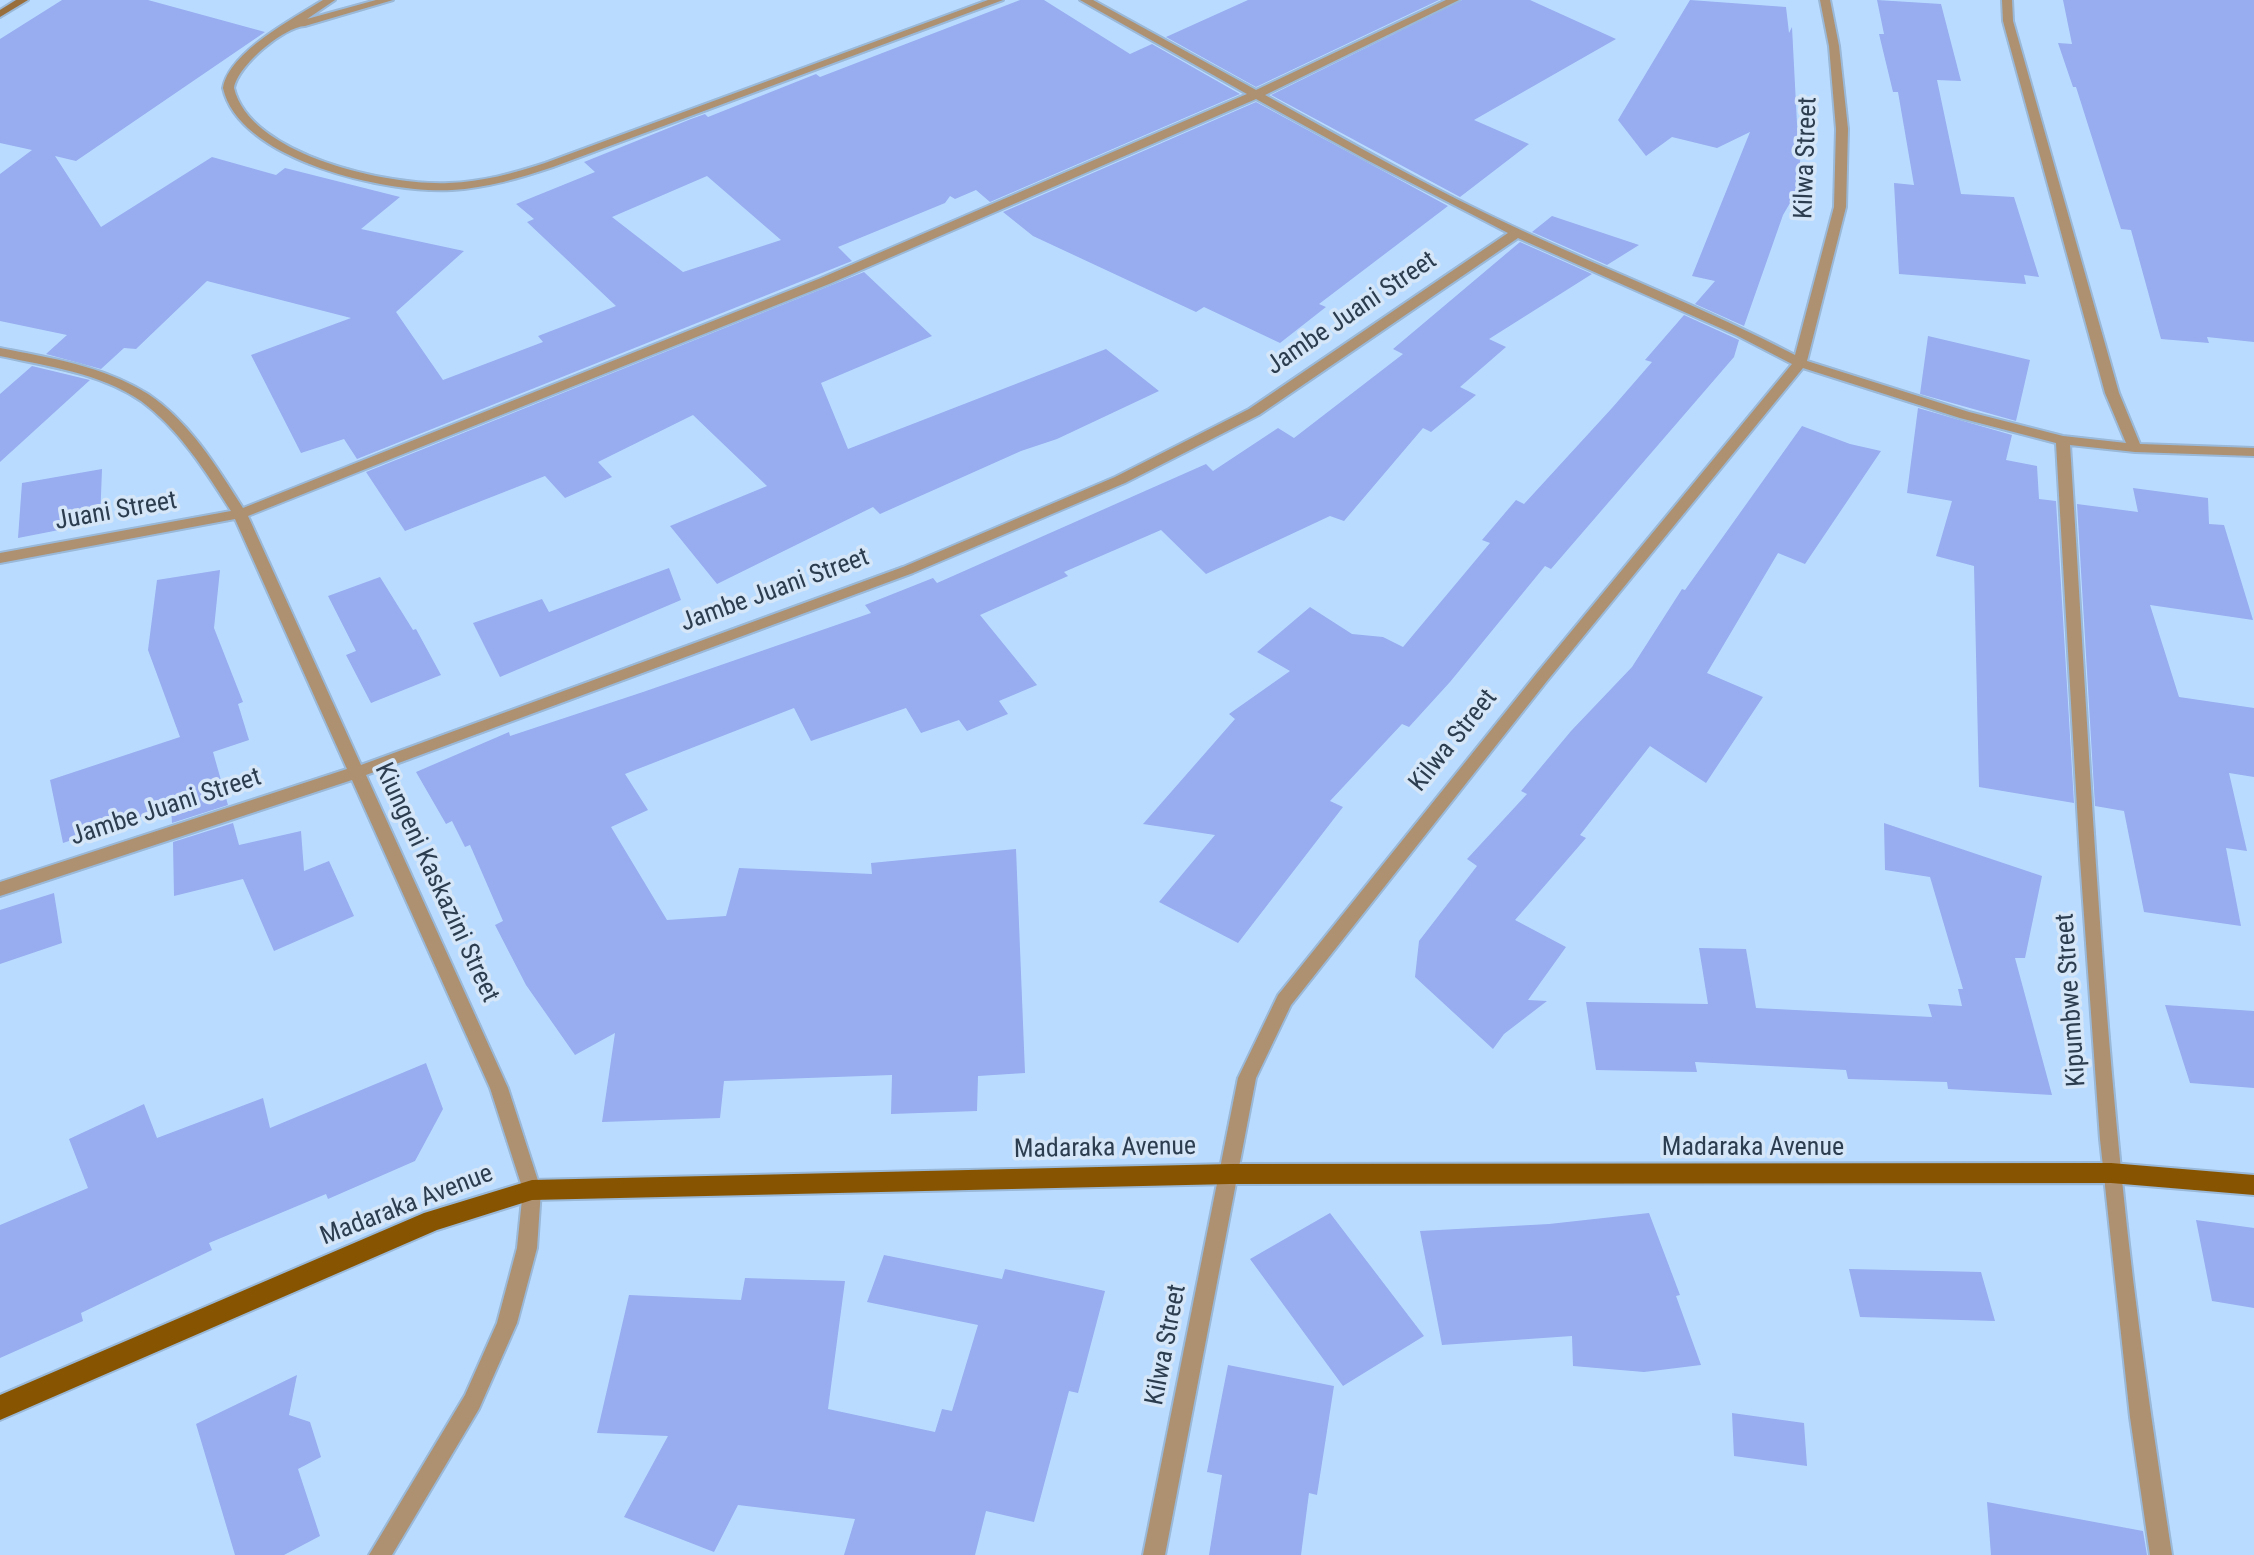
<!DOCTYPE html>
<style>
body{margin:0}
canvas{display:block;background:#b9dbff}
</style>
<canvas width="2254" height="1555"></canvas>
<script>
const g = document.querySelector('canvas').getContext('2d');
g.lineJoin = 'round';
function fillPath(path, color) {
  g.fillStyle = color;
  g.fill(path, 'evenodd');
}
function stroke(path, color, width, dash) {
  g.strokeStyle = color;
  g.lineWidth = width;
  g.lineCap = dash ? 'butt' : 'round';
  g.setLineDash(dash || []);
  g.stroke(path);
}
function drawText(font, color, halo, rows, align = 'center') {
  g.font = font + ' "Roboto Condensed",sans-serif';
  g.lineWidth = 7;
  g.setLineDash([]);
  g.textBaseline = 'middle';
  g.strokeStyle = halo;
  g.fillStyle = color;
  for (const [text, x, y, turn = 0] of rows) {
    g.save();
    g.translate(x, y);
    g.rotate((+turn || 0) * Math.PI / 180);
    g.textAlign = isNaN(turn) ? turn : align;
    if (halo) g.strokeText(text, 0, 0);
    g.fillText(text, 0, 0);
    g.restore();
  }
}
fillPath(new Path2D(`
 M62,0H148L265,32L76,161L55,156L101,227L212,157L276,175L285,168L400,197L361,229L464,251L396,312L443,380L543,342L538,336L616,306L527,222L534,219L516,204L595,172L584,162L691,119L705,114L708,117L816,74L820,77L1020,0H1044L1130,54L1152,44L1240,94L990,202L976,190L955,199L950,196L945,203L838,247L852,261L357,459L344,439L301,453L251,355L351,318L207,281L136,349L124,348L101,369L46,354L67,335L0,321V174L32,150L0,143V39ZM707,176L781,240L683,272L612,217Z
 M1248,0H1439L1256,87L1166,37Z
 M1462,0H1530L1616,39L1474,120L1529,144L1460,197L1271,95Z
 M1690,0L1786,7L1789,33L1792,27L1798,143H1802L1797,191L1783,215L1744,326L1695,304L1715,281L1692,276L1750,132L1717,148L1672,137L1646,156L1618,120Z
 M1877,0L1941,4L1961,81L1937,80L1961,194L2014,197L2039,277L2024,275L2026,284L1899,274L1894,183L1914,185L1898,92H1893L1879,34H1884Z
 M2063,0H2254V342L2207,337L2209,343L2161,339L2131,230L2121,229L2076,87H2073L2058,43L2072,44Z
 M1256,102L1448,206L1319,304L1326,307L1280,343L1204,307L1196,312L1033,236L1003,212Z
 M1552,216L1639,245L1607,265L1532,232Z
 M1520,242L1592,274L1489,339L1506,347L1460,387L1476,395L1431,432L1423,428L1344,521L1330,516L1206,574L1161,530L1064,572L1068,576L980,615L1037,685L999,701L1008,714L967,731L959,720L921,733L906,708L811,741L794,708L625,774L648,810L611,827L667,920L726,916L739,868L872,874L871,863L1016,849L1025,1073L978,1076L977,1111L891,1114L892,1075L724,1081L720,1118L602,1122L615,1033L575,1055L526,985L495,925L503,921L470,845L465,847L452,821L446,824L416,772L509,732L510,736L643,692L871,613L865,605L933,578L937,583L1206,464L1213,471L1278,428L1294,438L1403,354L1393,349Z
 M864,272L932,336L821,383L848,449L1106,349L1159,391L1057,439L1021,451L880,514L873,507L717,584L670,526L767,486L693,415L598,462L612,477L565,498L545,476L405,531L366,472Z
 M1684,315L1739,340L1734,357L1551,569L1545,566L1450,682L1409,727L1402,724L1330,801L1343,807L1238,943L1159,902L1215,835L1143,824L1235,719L1229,714L1290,671L1257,652L1310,607L1352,634L1383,637L1403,647L1490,543L1482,540L1516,500L1524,504L1612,408L1652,362L1645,360Z
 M1928,336L2030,360L2016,421L1920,394Z
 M32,366L90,380L0,462V394Z
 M1918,408L2012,435L2006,460L2037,466L2039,499L2056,501L2074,803L1979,787L1974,566L1936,556L1952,501L1907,493Z
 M1802,426L1850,444L1881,451L1805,564L1778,553L1707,673L1763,697L1706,783L1650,746L1580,835L1586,838L1515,920L1566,947L1528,1000L1547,1001L1504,1034L1493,1049L1415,977L1419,941L1477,866L1467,859L1527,794L1521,791L1571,731L1632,667L1682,589L1685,590Z
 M102,469L100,522L18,538L22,483Z
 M2133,488L2208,498L2209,524L2224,525L2253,620L2150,605L2179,697L2254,708V777L2229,773L2247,851L2226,848L2241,926L2144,912L2124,811L2095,806L2077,504L2138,512Z
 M669,568L681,600L500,677L473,623L542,599L549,612Z
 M220,570L214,628L243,702L238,704L249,740L213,752L228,805L172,823L171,807L63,843L50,780L180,737L148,650L157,580Z
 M380,577L413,630L416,629L441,675L371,703L346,655L356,651L328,596Z
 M233,823L239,845L301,831L304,871L329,861L354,916L274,951L243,879L174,896L173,842Z
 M1884,823L2042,876L2025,958H2015L2052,1095L1948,1089L1947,1082L1848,1079L1846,1070L1695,1062L1697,1072L1596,1070L1586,1002L1708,1004L1699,948L1746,949L1756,1008L1932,1017L1928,1004L1962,1006L1958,989H1963L1930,877L1885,870Z
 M54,893L62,943L0,964V910Z
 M2165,1005L2254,1011V1088L2190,1083Z
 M426,1063L443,1109L415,1161L328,1199L326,1194L209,1243L212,1250L81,1313L83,1321L0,1358V1225L88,1188L69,1139L144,1104L157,1138L263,1098L270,1128Z
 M1330,1213L1424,1336L1343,1386L1250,1259Z
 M1649,1213L1680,1295L1676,1296L1701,1365L1644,1372L1573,1366L1572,1336L1442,1345L1420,1231L1549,1224Z
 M2196,1220L2254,1228V1308L2212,1301Z
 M884,1255L1002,1279L1005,1269L1105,1291L1078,1393L1069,1391L1034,1522L986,1511L975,1555H844L855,1519L738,1505L714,1552L624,1517L668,1436L597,1433L629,1295L741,1300L745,1278L845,1281L828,1409L935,1432L942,1409L952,1411L978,1325L867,1302Z
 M1849,1269L1981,1272L1995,1321L1860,1317Z
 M1228,1365L1334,1386L1317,1495L1309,1493L1301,1555H1209L1222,1475L1207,1472Z
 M297,1375L289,1415L310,1422L321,1457L298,1469L320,1536L284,1555H235L196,1424Z
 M1732,1413L1804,1423L1807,1466L1734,1456Z
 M1987,1502L2143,1531L2147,1555H1991Z`), '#97adf0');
const minor = new Path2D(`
 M323,0H335L307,19L376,0H393L305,26C284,27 238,65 234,88C250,156 390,186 449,183C482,182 514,173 545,163L988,0H1003L553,167C520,178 487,188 452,190C389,194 239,161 223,88C229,52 294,18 323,0Z
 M1080,0H1093L1256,90L1446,0H1459L1265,95C1350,142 1435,191 1523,231C1614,273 1707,309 1795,355L1834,207L1836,129L1829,46L1820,0H1830L1839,46L1848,129L1846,207L1807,361L1969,412L2063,436L2126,443L2105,393L2003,21L2002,0H2012L2013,21L2119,393L2140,444L2254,448V456L2135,452L2070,445C2088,723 2100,1002 2133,1279C2144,1371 2158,1463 2172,1555H2150L2130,1417L2100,1139L2080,859L2056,443L1960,418L1803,368L1547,681L1291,1005L1256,1078L1165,1555H1143L1238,1078L1278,995L1537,673L1792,364L1736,335L1518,238L1259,415L1125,483L913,573L366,775L508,1088L541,1190L537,1248L517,1323L479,1409L392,1555H369L465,1395L497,1323L517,1248L523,1190L490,1088L352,780L0,896V882L347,769L235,519L0,563V553L231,511C206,472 179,429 141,401C100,373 47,366 0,356V348C50,358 104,366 148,394C189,421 217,467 243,508L821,278L1247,94ZM1256,99L1367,160L1508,233L1249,409L1115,477L903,567L361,765L248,516L829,284Z`);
const secondary = new Path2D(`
 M16,0H28L0,17V10Z`);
const primary = new Path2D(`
 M2111,1163L2254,1175V1195L2111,1183L1230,1184L532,1200L437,1230L0,1420V1395L424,1213L532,1180L1230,1164Z`);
stroke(minor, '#9ab8d8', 4);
stroke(secondary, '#9ab8d8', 4);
stroke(primary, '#9ab8d8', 4);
fillPath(minor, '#ad9171');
fillPath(secondary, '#986f3c');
fillPath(primary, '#875501');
drawText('26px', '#2c3d4f', '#d5e6f8', [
 ["Kilwa Street",1807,158,-88],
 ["Jambe Juani Street",1352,314,-34],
 ["Juani Street",116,512,-10],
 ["Jambe Juani Street",775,591,-20],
 ["Kilwa Street",1454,741,-51],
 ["Jambe Juani Street",166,808,-18],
 ["Kiungeni Kaskazini Street",436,883,65],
 ["Kipumbwe Street",2072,1000,-94],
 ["Madaraka Avenue",1753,1148],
 ["Madaraka Avenue",1105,1149,-1],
 ["Madaraka Avenue",407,1206,-21],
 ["Kilwa Street",1167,1345,-79]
]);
</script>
